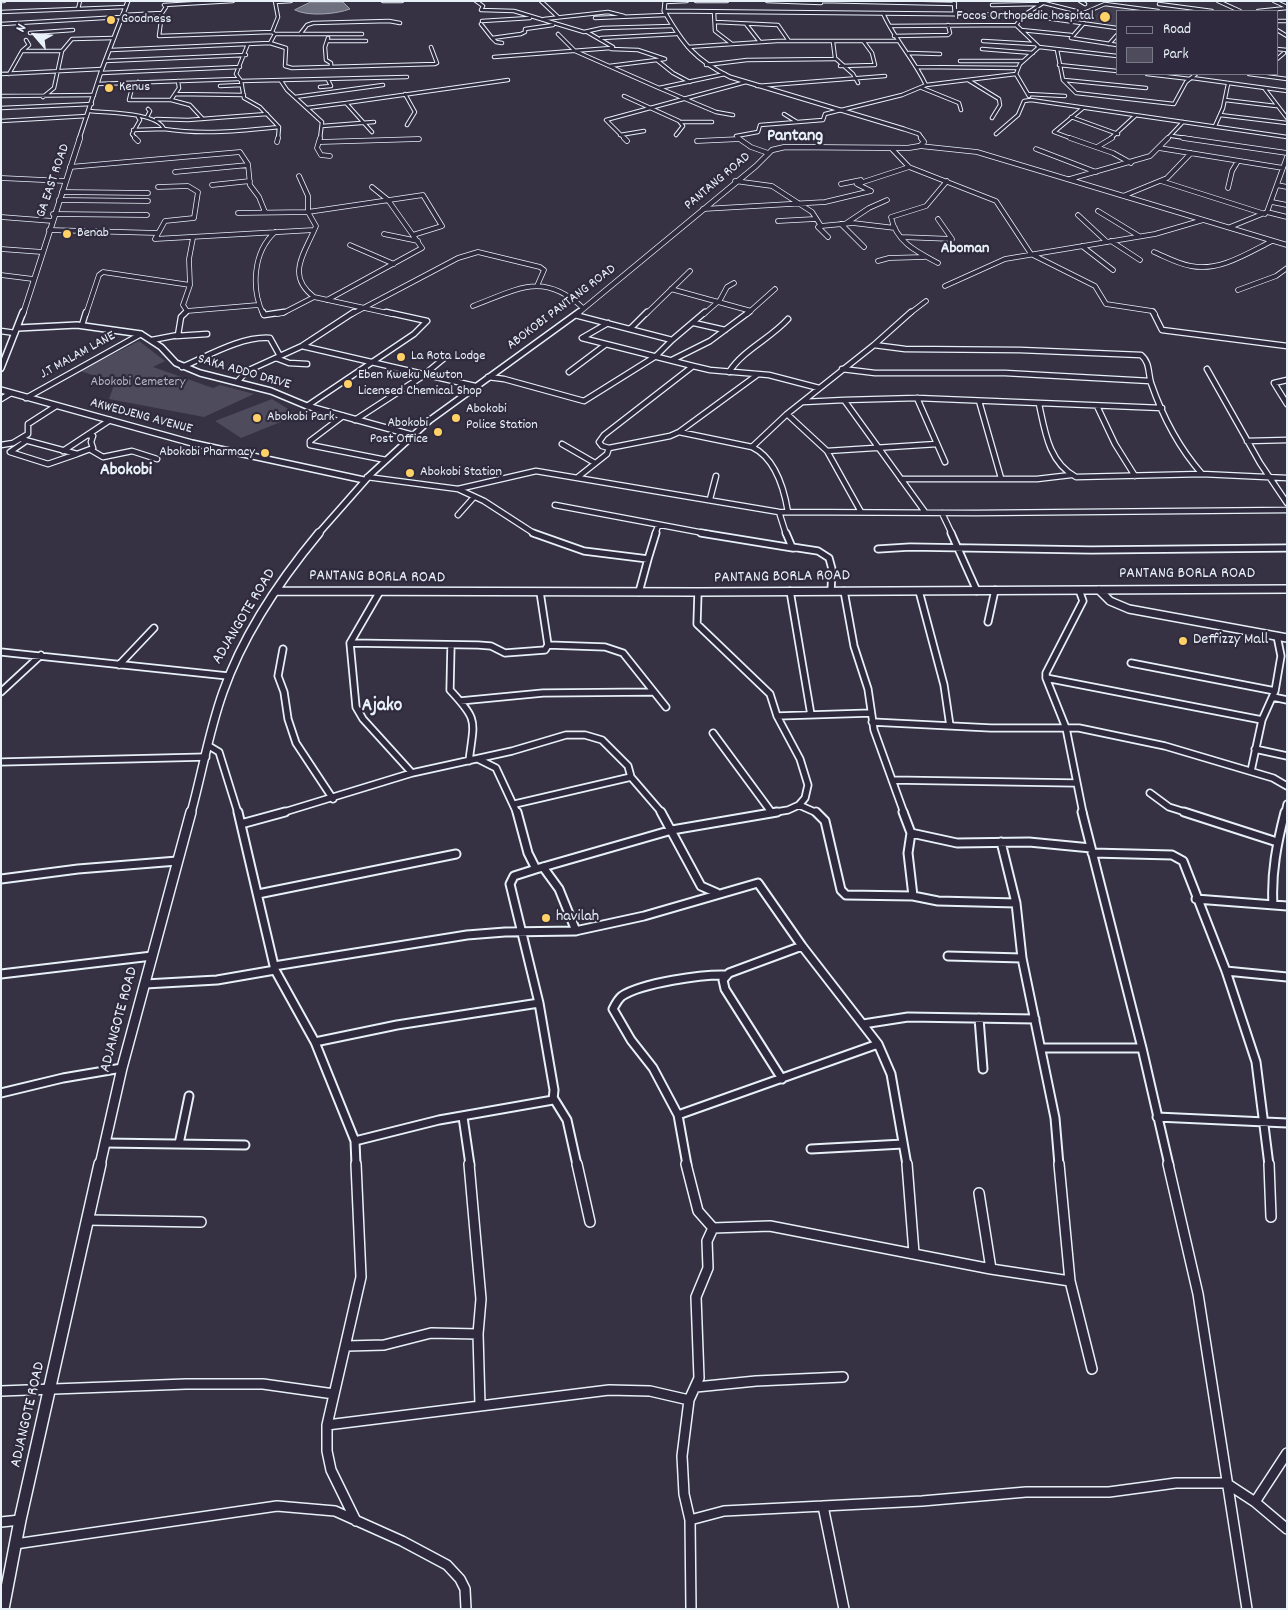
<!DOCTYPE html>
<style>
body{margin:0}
#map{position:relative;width:1288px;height:1610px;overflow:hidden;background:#363244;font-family:Dekko,sans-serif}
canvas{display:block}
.frame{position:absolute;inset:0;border:2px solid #e8f1f8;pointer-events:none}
.legend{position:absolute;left:1116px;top:10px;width:162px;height:65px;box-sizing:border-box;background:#2f2a3d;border:1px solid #797a88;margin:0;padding:6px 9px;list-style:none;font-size:15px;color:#e8f1f8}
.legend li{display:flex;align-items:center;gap:10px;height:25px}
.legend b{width:25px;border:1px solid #797a88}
.north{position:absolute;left:10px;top:10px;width:50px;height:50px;-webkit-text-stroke:4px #2f2a3d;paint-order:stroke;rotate:297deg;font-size:14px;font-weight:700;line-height:20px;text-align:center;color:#e8f1f8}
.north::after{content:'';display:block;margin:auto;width:18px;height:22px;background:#e8f1f8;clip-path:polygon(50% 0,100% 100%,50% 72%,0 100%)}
</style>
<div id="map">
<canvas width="1288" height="1610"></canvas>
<div class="frame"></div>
<ul class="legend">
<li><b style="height:6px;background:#2f2a3d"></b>Road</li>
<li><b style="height:14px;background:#4d4b5c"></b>Park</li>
</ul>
<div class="north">N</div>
</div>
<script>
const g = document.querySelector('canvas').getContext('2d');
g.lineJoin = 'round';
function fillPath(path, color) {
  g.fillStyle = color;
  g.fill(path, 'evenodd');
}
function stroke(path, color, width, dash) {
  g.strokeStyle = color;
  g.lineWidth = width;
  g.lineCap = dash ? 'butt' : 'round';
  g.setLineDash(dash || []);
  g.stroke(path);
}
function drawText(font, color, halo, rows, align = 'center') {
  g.font = font + ' Dekko,sans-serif';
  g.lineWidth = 4.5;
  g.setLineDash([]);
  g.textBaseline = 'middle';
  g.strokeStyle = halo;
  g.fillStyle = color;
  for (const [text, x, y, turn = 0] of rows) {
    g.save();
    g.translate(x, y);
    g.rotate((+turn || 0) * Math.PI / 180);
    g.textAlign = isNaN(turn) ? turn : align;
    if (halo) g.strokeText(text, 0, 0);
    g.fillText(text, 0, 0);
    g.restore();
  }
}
fillPath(new Path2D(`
 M1107,5L1150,11H1117V27L1087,22Z`), '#433f51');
fillPath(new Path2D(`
 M139,341L165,361L153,367L213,388L220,385L254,394L204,417L109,399L115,382L80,371Z
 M272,399L298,415L241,438L215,421Z`), '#4d4b5c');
const water = new Path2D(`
 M311,2H343L350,9C337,14 308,17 295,10Z`);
fillPath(water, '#70717f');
stroke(water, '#a0a4af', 1);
const minorFar5 = new Path2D(`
 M1,1H4
 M383,1H402
 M476,1L483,6L481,10L514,11L584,32L602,28L672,26
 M541,1L558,17
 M696,1H727
 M767,1L821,3
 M822,1L955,4
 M1080,1L1085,4
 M1218,1L1240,11
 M1274,1L1287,7
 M275,2L291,1
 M665,2L687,1
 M1040,2L1084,13L1105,4L1158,11
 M1159,4L1212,11
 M992,5L1041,4
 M78,9L80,1
 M1258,11L1287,8
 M1,12L126,7
 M714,12L715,31L732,44
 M162,13L159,36L272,32
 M955,14L1024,15L1117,28
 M123,15L162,13L166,7L164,5L233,1
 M595,18L665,15
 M544,19L608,12L624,16
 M482,21L530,18
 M1277,21H1287
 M715,22L778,25L789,41
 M1084,23L1071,38L1117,45
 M1,24L121,17
 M481,24L492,38
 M746,24L760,42
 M890,26L1016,25
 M1021,30L1071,35
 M1277,30L1287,36
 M587,32L613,47L611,49L638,50L665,59L609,66
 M30,33L73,30
 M275,34H362
 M300,34L307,25L313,23L389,21L400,23
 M558,34L575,51L659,88L725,74
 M894,36L948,35L950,33L948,25
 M328,38L325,47L326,60L331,63V66
 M601,38L676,34
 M327,41H366
 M983,41L1035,44
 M833,42L835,58L853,74L858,83
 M270,43L286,48L285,66L292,68L435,64L437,63L431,47
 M502,43L496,42L492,38L521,34L525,32V29L553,25
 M248,44L236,74L241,81L244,98L260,107L279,127L278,139
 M1109,44L1117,35
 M688,47L777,41H898
 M1039,47L1117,56
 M982,49L1033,53
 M1277,49L1287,50
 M111,50L270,43L275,34L272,32L278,17L275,1
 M1057,50L1063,80L1076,93L1174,104L1186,82L1196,74
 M22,51H62L72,39L114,38
 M909,53L940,54
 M494,57L611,48
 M1277,59L1284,53
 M105,61L246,55
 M658,61L673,73L690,82
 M960,61H1023
 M706,65L747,60L835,59
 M1059,65L1117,71
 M840,66L875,65L872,53L864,42
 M917,67L1017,68
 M101,73L240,67
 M1,74L102,69
 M9,74L22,51L29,45L26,40
 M1016,74L1029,96
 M1147,74L1190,79
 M1249,74L1287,79
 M1192,78L1287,91
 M968,80L999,99L1000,105L992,118
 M1064,80L1146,88
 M241,81L407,77
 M281,81L287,90L322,122L320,139
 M138,82L132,88L129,100H171L179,88L178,81
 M97,84L238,79
 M926,85L1016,74L1020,64L1039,47L1016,25L1024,15L1043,3
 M220,86L242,85
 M757,86L885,76
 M320,87L331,86L328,80
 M659,88L716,112L733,115
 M922,88L959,103L961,110
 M1264,88L1287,118
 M175,94L244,95
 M405,94L415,112L407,125
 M1028,94L1065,96
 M1,96L94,95
 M624,96L679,121L683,126L676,135
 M43,97L54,88L62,51
 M295,97L383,85
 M171,100L190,105L203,119
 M1225,100L1276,106
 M346,103L508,80
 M1,108L92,104
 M307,108L346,103L372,132
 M90,111C107,113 157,112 164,129C202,135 241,131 279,127
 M784,114L797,122
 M1220,115L1287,123
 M147,117L150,111L148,109
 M1071,117L1118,134
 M156,119L188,120L267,114
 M1,121L87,116
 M680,122H712
 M322,126L374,122
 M1215,126L1223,108L1228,84
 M133,130L164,129
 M996,134L1018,115L1024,101L1031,100L1287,137
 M620,135L644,131
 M1172,136L1192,139
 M136,139L132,134L140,120L138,117
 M625,139L606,120L746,82
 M740,139L736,136L758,132L760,125L823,120L825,114L902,95L926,85C914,59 894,39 883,13
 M1073,139L1054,132L1083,108
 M1110,139L1135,116
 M1167,139L1183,122`);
const minorFar4 = new Path2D(`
 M135,138L138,141
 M320,138L317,148L321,155L330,156
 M624,138L627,141
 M738,138L751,147L768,153
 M1070,138L1113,153L1131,163
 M1183,138L1287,153
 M697,141L740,139
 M277,142L278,138
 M320,142L419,139
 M920,146L977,152L1287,245
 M1097,147L1112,138
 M1159,148L1283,168
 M892,149L909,167L996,201L1031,254L1095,286L1106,304L1152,311L1155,314
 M1036,149L1096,172
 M70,167L240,152L248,164L250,185L259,197L265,212
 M175,172L248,165
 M299,176L308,196V212L316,226C305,253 285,275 314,297L392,314
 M1,178L65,181
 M1070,179L1150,156L1168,138
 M735,181L772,186L812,212L821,226L853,223L895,228
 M1161,181L1265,214
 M841,184L861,180
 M212,185L250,181
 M1277,185L1287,187
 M158,187L188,186L198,192L194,218L165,221L155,239L314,230
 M1228,188L1232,171L1238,161
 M871,191L857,184L909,167
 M62,192L148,193
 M1123,196L1167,178L1191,153
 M59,200L148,201
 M1272,202L1287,205
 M703,209L825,202L871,191
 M1098,211L1139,236
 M1267,212L1287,217
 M238,213L308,212L423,195L442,226L413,235
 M53,214L147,215
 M1078,215L1107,242
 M1,217L53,221
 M778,221L815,219
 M841,224L864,247
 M845,224L869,208L887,200
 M820,225L818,227L828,237
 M1230,227L1267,212L1287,157
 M49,230L157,233
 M384,234L418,241
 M901,237L952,239L938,219
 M1111,241L1140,260
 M350,245L394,264
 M1082,246L1113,270
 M1,249L42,252
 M1154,252C1166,257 1178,264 1191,266C1219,272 1248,253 1272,241
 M878,261L889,258L924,257
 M938,263C917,252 896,242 891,217L926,206L947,181
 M1,275L33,279
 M945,286L1005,259L1155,234L1203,220
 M671,289L751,311
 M1238,290L1276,276L1287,268
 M327,300L422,248L388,200L372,187
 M473,306C518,289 543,271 583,308
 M187,311L258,305
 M86,314L99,275L103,272L190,285
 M184,314L187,311L183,305L190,285L189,259L193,238
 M263,314C251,288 253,252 275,232
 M277,314L283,313L314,297
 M352,314L458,258L478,252L540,267L544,270L537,286
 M646,314L690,271
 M704,314L720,300L727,287L734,283
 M747,314L775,289
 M909,314L926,301`);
const minorFar3 = new Path2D(`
 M263,312L264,315L284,312
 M1153,312L1162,330L1287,346
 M575,315L672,340L705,312
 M608,323L582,338L693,366
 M694,323L725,330
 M82,325L86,312
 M630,329L647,312
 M1,331L15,333
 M176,336L207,334
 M152,340L178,335L181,317L186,312
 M874,345L911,312
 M302,346L475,386
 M276,358L289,363L307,364
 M672,360L710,341L749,312
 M182,367C208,356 241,336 270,338L280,356
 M842,369L875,373H1005L1150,381
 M1207,369L1260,463L1287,503
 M569,372L605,345
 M729,372C744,349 770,339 788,319
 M425,374L448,355
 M757,375L679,432L670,436L609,448L602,446L599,442L604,435L693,366L710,370L769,375L819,388
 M488,377L504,379L584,401L656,356L672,340
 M1287,380L1274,383L1287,404
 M237,382L247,371L302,346L354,312
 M26,398L141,334
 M917,398L945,462
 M1,399L11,393
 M979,401L1001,478
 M803,402L844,400
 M1039,404C1045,432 1049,463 1076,477L1202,474L1287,478
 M307,406L414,334L427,321L386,312
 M1097,406L1115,444L1135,476
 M787,414L827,451
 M343,416L310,441V445L386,460
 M355,420L426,374
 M679,432L752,447
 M21,439L77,454L93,448L91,442L93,436L88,435
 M26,441L10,452L48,464L77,454
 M1247,441L1287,440
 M562,444L595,463
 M1,445L13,443L28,434V424L56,406
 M91,450L103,457L132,451L157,459
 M63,451L110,420
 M367,477L458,489L536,471L779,512L976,513L1287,510
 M578,477L607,454L609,448
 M901,479H1037L1071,475
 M458,489L484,501L535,534
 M710,499L716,476
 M555,505L709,534
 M779,512L786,534
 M788,512C784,488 775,458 752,447L787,414L874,345L905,349L1020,350L1141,355C1150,362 1148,373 1151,383C1162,415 1180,449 1202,474
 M861,512L827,451L937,444
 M925,512L844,400L917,398L1162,408
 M942,513L952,534
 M458,515L474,497
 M655,534L658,526`);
const minorFar2 = new Path2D(`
 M533,533L584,551L648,559L639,592
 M701,533L793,548
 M786,533L792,547L818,551L829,558L832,569L831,591
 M951,533L977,591
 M878,549L910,547L1091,550L1287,548
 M648,559L656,533
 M1079,590L1083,601L1046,673V678L1066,728L1083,813
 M790,591L811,715
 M844,591L854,646L868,689L874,730L904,813
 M919,591L944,685L950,726
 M540,592L548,645L605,647L623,653L666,707
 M698,592L697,624L770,694L777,716L800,759L808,785L805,798L799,805L788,810L770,813
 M379,593L350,643L356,707L363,719L412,773
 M988,622L995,590
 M350,643L478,645L491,646L505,653L545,650L548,645
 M451,645L450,690C479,721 474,720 469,761
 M283,649L278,676L284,692L288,719L296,743L333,799
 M1,652L228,676
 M1131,663L1275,691
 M119,665L154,628
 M1046,678L1262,720
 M1,692L41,655
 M1273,697L1287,700
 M460,701L543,693L652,692
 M777,716L871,713
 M872,722L991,728H1079L1165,746L1273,778L1287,786
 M713,733L772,813
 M209,746L219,752L238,813
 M1255,749L1287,756
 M478,759L496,768L517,813
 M1,762L206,757
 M1251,771L1262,720L1275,691L1281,656L1277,636
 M892,780L1075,783
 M1150,793L1169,807L1188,813
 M515,804L631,777
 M799,805L817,813
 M281,813L412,773L512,751L566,735H585L602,740L628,766L631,777L662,813
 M1285,813L1287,804`);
const minorFar1 = new Path2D(`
 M238,812L275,970L315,1042L355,1141L356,1165
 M517,812L528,853L536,869L672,830L777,812
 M661,812L701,886L717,893
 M816,812L825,821L841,890L846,895L913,896L908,853L911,833L903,812
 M1082,812L1142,1048L1169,1165
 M1184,812L1277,842
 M241,824L285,812
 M911,833L957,843L1029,842L1091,848
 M1001,842L1016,903L1022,958L1055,1118L1059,1165
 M1092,853L1172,855L1183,861L1226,971L1256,1062L1269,1165
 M543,867L559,889L576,931
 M1,879L78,869L177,861
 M258,894L456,854
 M913,896L938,901L1016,903
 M1196,899L1287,906
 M1273,905C1271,873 1277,843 1285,812
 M948,956L1022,958
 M274,966L467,935L505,932L575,931L644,916L758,883L802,946L878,1044L891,1074L907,1165
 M1226,971L1287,977
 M1,974L152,956
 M145,984L217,980L275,970
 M979,1018L983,1069
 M863,1024L908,1017L1035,1019
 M315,1042L397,1025L539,1003
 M1041,1048H1142
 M782,1079L725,989L723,980L729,973L802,946
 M1,1093L63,1078L122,1068
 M554,1099L567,1120L577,1165
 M678,1115L878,1044
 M463,1117L470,1165
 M1157,1117L1287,1123
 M355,1141L439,1120L553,1100L554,1090L539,1003L510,884L514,876L536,869
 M105,1143L245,1145
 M179,1144L189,1096
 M811,1149L903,1144
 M687,1165L678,1115L653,1068L631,1040L613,1009C615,1005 618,999 622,996C642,983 702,974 727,975`);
const minor = new Path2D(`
 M577,1164L590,1222
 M686,1164L698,1211L713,1228L707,1241L708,1268L696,1297L699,1378L689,1400L682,1456L684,1494L690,1520L691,1609
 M907,1164L914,1253
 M1059,1164L1070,1281L1092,1369
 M1168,1164L1198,1294L1247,1609
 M1269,1164L1271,1217
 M979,1193L991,1269
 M88,1220L201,1222
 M713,1228L770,1226L991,1269L1070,1281
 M478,1334L480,1405
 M347,1346L384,1345L431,1333L478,1334L481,1299L469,1164
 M696,1387L756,1381L843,1377
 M1,1391L186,1384H263L334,1394
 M327,1425L609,1390L650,1391L689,1400
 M1255,1502L1287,1453
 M823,1506L844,1609
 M690,1520L724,1511L922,1501L1026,1492H1109L1176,1483H1226L1255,1502L1287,1529
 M356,1521L331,1470L327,1451V1425L361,1277L356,1164
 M1,1522L20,1520
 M15,1544L277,1506L335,1511L402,1541L447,1565L460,1579L465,1589L466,1609`);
const tertiaryFar5 = new Path2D(`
 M665,1L664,11L955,14L954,1
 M664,11C683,44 695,60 730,77L904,129L919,134L922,139
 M79,139L102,69L128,1`);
const tertiaryFar4 = new Path2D(`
 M23,314L80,138
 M577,314L756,166L772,150L785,147L908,148L920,146L924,142L921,138`);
const tertiaryFar3 = new Path2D(`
 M18,328L77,325L141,334L161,347L176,363L200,373L271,391L307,406L412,435
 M1,368L23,312
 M1,390L192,443L364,480
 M318,534L370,475L430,420L579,312`);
const tertiaryFar2 = new Path2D(`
 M1099,590L1110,601L1129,609L1287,638
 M277,591L698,592L1287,589
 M191,813C202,773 209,731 223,692C243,635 280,580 319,533`);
const tertiaryFar1 = new Path2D(`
 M100,1165L122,1068L191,812`);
const tertiary = new Path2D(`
 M3,1609L20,1520L100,1164`);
stroke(minorFar5, '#e8f1f8', 4.5);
stroke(minorFar4, '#e8f1f8', 5.5);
stroke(minorFar3, '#e8f1f8', 7);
stroke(minorFar2, '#e8f1f8', 9);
stroke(minorFar1, '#e8f1f8', 11);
stroke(minor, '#e8f1f8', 12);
stroke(tertiaryFar5, '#e8f1f8', 5);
stroke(tertiaryFar4, '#e8f1f8', 6);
stroke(tertiaryFar3, '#e8f1f8', 8);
stroke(tertiaryFar2, '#e8f1f8', 10);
stroke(tertiaryFar1, '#e8f1f8', 12);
stroke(tertiary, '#e8f1f8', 14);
stroke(minorFar5, '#2f2a3d', 2.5);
stroke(minorFar4, '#2f2a3d', 4);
stroke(minorFar3, '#2f2a3d', 4.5);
stroke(minorFar2, '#2f2a3d', 5.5);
stroke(minorFar1, '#2f2a3d', 7);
stroke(minor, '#2f2a3d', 9);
stroke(tertiaryFar5, '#2f2a3d', 3);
stroke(tertiaryFar4, '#2f2a3d', 4.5);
stroke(tertiaryFar3, '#2f2a3d', 5);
stroke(tertiaryFar2, '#2f2a3d', 7);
stroke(tertiaryFar1, '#2f2a3d', 9);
stroke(tertiary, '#2f2a3d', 11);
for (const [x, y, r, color] of [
 [1105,17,6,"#ffd166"],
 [111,20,5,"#ffd166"],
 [109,88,5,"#ffd166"],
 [67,234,5,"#ffd166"],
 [401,357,5,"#ffd166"],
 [348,384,5,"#ffd166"],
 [257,418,5,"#ffd166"],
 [456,418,5,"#ffd166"],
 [438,432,5,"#ffd166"],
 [265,453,5,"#ffd166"],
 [410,473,5,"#ffd166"],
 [1183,641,5,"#ffd166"],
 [546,918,5,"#ffd166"]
]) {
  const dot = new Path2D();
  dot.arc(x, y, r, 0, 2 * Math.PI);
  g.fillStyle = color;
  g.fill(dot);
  stroke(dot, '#2f2a3d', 2);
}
drawText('14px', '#e8f1f8', '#2f2a3d', [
 ["Focos Orthopedic hospital",1094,17,"right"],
 ["Goodness",121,20],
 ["Kenus",119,88],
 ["Benab",77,234],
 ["La Rota Lodge",411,357],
 ["Eben Kweku Newton",358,376],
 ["Licensed Chemical Shop",358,392],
 ["Abokobi",466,410],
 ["Police Station",466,426],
 ["Abokobi Park",267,418],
 ["Abokobi",428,424,"right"],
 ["Post Office",428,440,"right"],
 ["Abokobi Pharmacy",255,453,"right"],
 ["Abokobi Station",420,473]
], 'left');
drawText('14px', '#e8f1f8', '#2f2a3d', [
 ["GA EAST ROAD",54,181,-71],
 ["PANTANG ROAD",718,182,-40],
 ["ABOKOBI PANTANG ROAD",562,308,-37],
 ["J.T MALAM LANE",78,356,-29],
 ["SAKA ADDO DRIVE",244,373,16],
 ["AKWEDJENG AVENUE",141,417,15]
]);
drawText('14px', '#b2b7c1', '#2f2a3d', [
 ["Abokobi Cemetery",138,383]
]);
drawText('bold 16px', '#e8f1f8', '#2f2a3d', [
 ["Aboman",965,250]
]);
drawText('16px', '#e8f1f8', '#2f2a3d', [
 ["PANTANG BORLA ROAD",1187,575],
 ["PANTANG BORLA ROAD",377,578,1],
 ["PANTANG BORLA ROAD",782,578,-1],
 ["ADJANGOTE ROAD",245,617,-59],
 ["ADJANGOTE ROAD",120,1020,-75],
 ["ADJANGOTE ROAD",29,1415,-77]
]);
drawText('16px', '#e8f1f8', '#2f2a3d', [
 ["Deffizzy Mall",1193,641],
 ["havilah",556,918]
], 'left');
drawText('bold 18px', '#e8f1f8', '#2f2a3d', [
 ["Pantang",795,138],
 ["Abokobi",126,472]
]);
drawText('bold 19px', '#e8f1f8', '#2f2a3d', [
 ["Ajako",382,707]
]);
</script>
